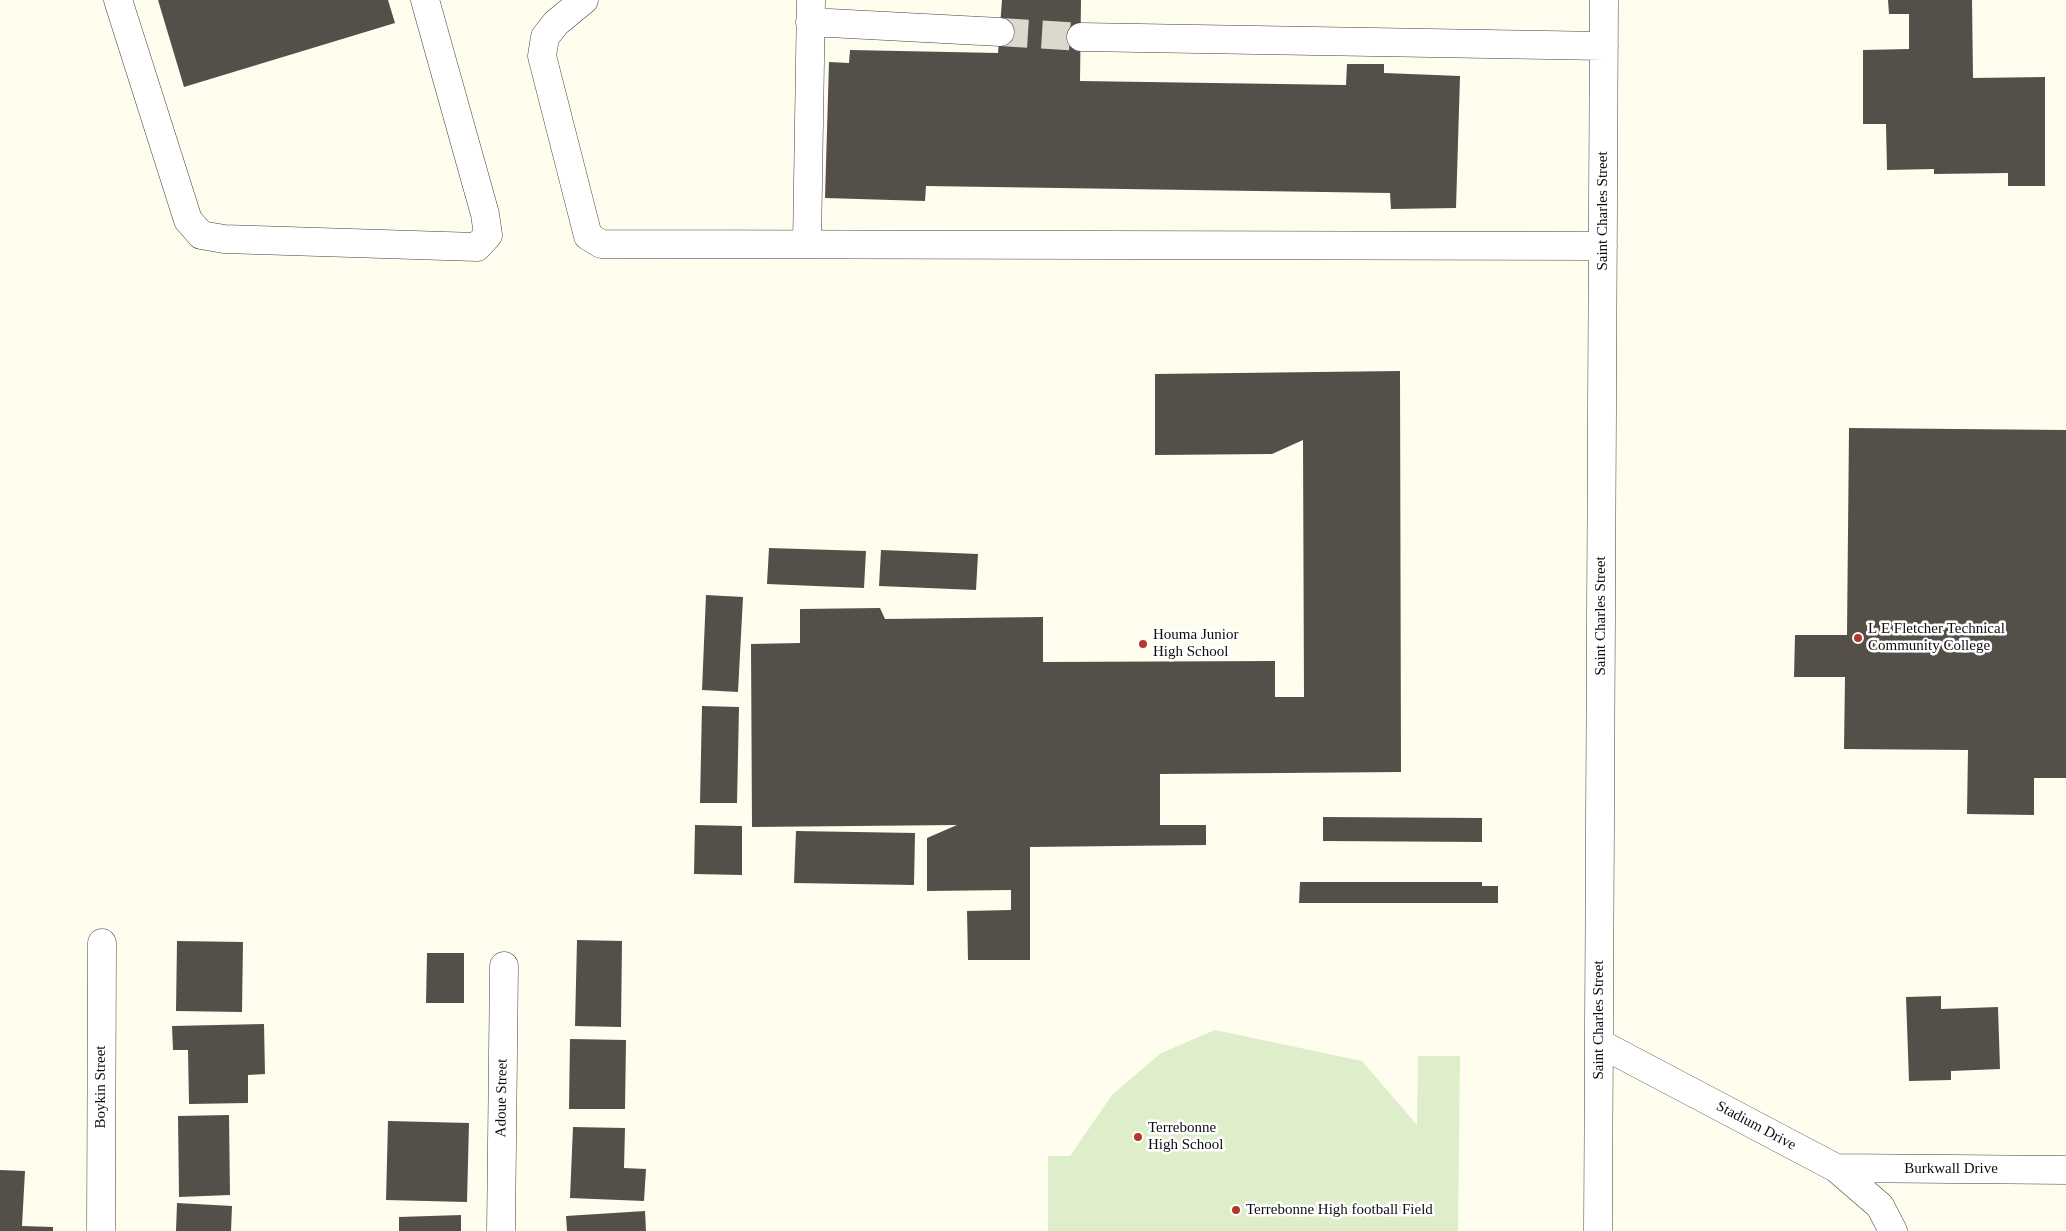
<!DOCTYPE html>
<style>
body{margin:0}
canvas{display:block;background:#fefdee}
</style>
<canvas width="2066" height="1231"></canvas>
<script>
const g = document.querySelector('canvas').getContext('2d');
g.lineJoin = 'round';
function fillPath(path, color) {
  g.fillStyle = color;
  g.fill(path, 'evenodd');
}
function stroke(path, color, width, dash) {
  g.strokeStyle = color;
  g.lineWidth = width;
  g.lineCap = dash ? 'butt' : 'round';
  g.setLineDash(dash || []);
  g.stroke(path);
}
function drawText(font, color, halo, rows, align = 'center') {
  g.font = font + ' "Times New Roman",serif';
  g.lineWidth = 5;
  g.setLineDash([]);
  g.textBaseline = 'middle';
  g.strokeStyle = halo;
  g.fillStyle = color;
  for (const [text, x, y, turn = 0] of rows) {
    g.save();
    g.translate(x, y);
    g.rotate((+turn || 0) * Math.PI / 180);
    g.textAlign = isNaN(turn) ? turn : align;
    if (halo) g.strokeText(text, 0, 0);
    g.fillText(text, 0, 0);
    g.restore();
  }
}
fillPath(new Path2D(`
 M1215,1030L1362,1061L1417,1125L1418,1056H1460L1458,1231H1048V1156H1070L1112,1095L1161,1053Z`), '#deeecb');
fillPath(new Path2D(`
 M158,0H388L395,23L184,87Z
 M1002,0H1081L1080,81L1346,85L1347,64H1384V73L1460,76L1456,208L1391,209L1390,193L926,186L925,201L825,198L829,62L849,63L850,50L998,53Z
 M1888,0H1972L1973,78L2045,77V186H2008V173L1934,174V169L1887,170L1886,124H1863V50L1909,49V14H1889Z
 M1400,371L1401,772L1160,774V825H1206V845L1030,847V960H968L967,911L1011,910V890L927,891V838L957,825L752,827L751,644L800,643V609L880,608L885,619L1043,617V662L1275,661V697H1304L1303,440L1272,454L1155,455V374Z
 M1849,428L2066,430V778H2034V815L1967,814L1968,750L1844,749L1845,677H1794L1795,635H1847Z
 M769,548L866,551L864,588L767,584Z
 M881,550L978,554L976,590L879,586Z
 M706,595L743,597L738,692L702,690Z
 M702,706L739,707L737,803H700Z
 M1323,817L1482,818V842L1323,841Z
 M695,825L742,826V875L694,874Z
 M796,831L915,833L914,885L794,883Z
 M1300,882H1482V886H1498V903H1299Z
 M577,940L622,941L621,1027L575,1026Z
 M177,941L243,942L242,1012L176,1011Z
 M427,953H464V1003H426Z
 M1941,996V1009L1998,1007L2000,1069L1951,1071V1080L1909,1081L1906,997Z
 M264,1024L265,1074L248,1075V1103L189,1104L188,1050H173L172,1026Z
 M570,1039L626,1040L625,1109H569Z
 M229,1115L230,1195L179,1197L178,1116Z
 M388,1121L469,1123L467,1202L386,1200Z
 M573,1127L625,1128L624,1168L646,1169L644,1201L570,1198Z
 M0,1170L25,1171L22,1226L53,1227V1231H0Z
 M177,1203L232,1206L231,1231H176Z
 M645,1211L646,1231H567L566,1216Z
 M461,1215V1231H399V1217Z`), '#554f4a');
stroke(new Path2D(`
 M1000,32L1081,37`), '#dad9cc', 28, [28, 14]);
const minor = new Path2D(`
 M118,0L188,220L201,235L224,239L477,247L488,235L485,214L425,0
 M584,0L556,23L545,37L542,56L588,236L601,244L1603,246
 M810,22L1000,32
 M1081,37L1604,46
 M807,244L811,0
 M1599,1043L1836,1168L1880,1206L1893,1231
 M1836,1168L2066,1170
 M101,1231L102,943
 M501,1231L504,966
 M1598,1231L1604,0`);
stroke(minor, '#404040', 29);
stroke(minor, '#fff', 28);
for (const [x, y, r, color] of [
 [1858,638,5,"#b4372e"],
 [1143,644,5,"#b4372e"],
 [1138,1137,5,"#b4372e"],
 [1236,1210,5,"#b4372e"]
]) {
  const dot = new Path2D();
  dot.arc(x, y, r, 0, 2 * Math.PI);
  g.fillStyle = color;
  g.fill(dot);
  stroke(dot, '#fff', 2);
}
drawText('15px', '#0d0d0d', '#fff', [
 ["Saint Charles Street",1603,211,-90],
 ["Saint Charles Street",1601,616,-90],
 ["Saint Charles Street",1599,1020,-90],
 ["Boykin Street",101,1087,-90],
 ["Adoue Street",502,1098,-89],
 ["Stadium Drive",1756,1126,28],
 ["Burkwall Drive",1951,1169]
]);
drawText('15px', '#0d0d0d', '#fff', [
 ["L E Fletcher Technical",1868,629],
 ["Community College",1868,646],
 ["Houma Junior",1153,635],
 ["High School",1153,652],
 ["Terrebonne",1148,1128],
 ["High School",1148,1145],
 ["Terrebonne High football Field",1246,1210]
], 'left');
</script>
